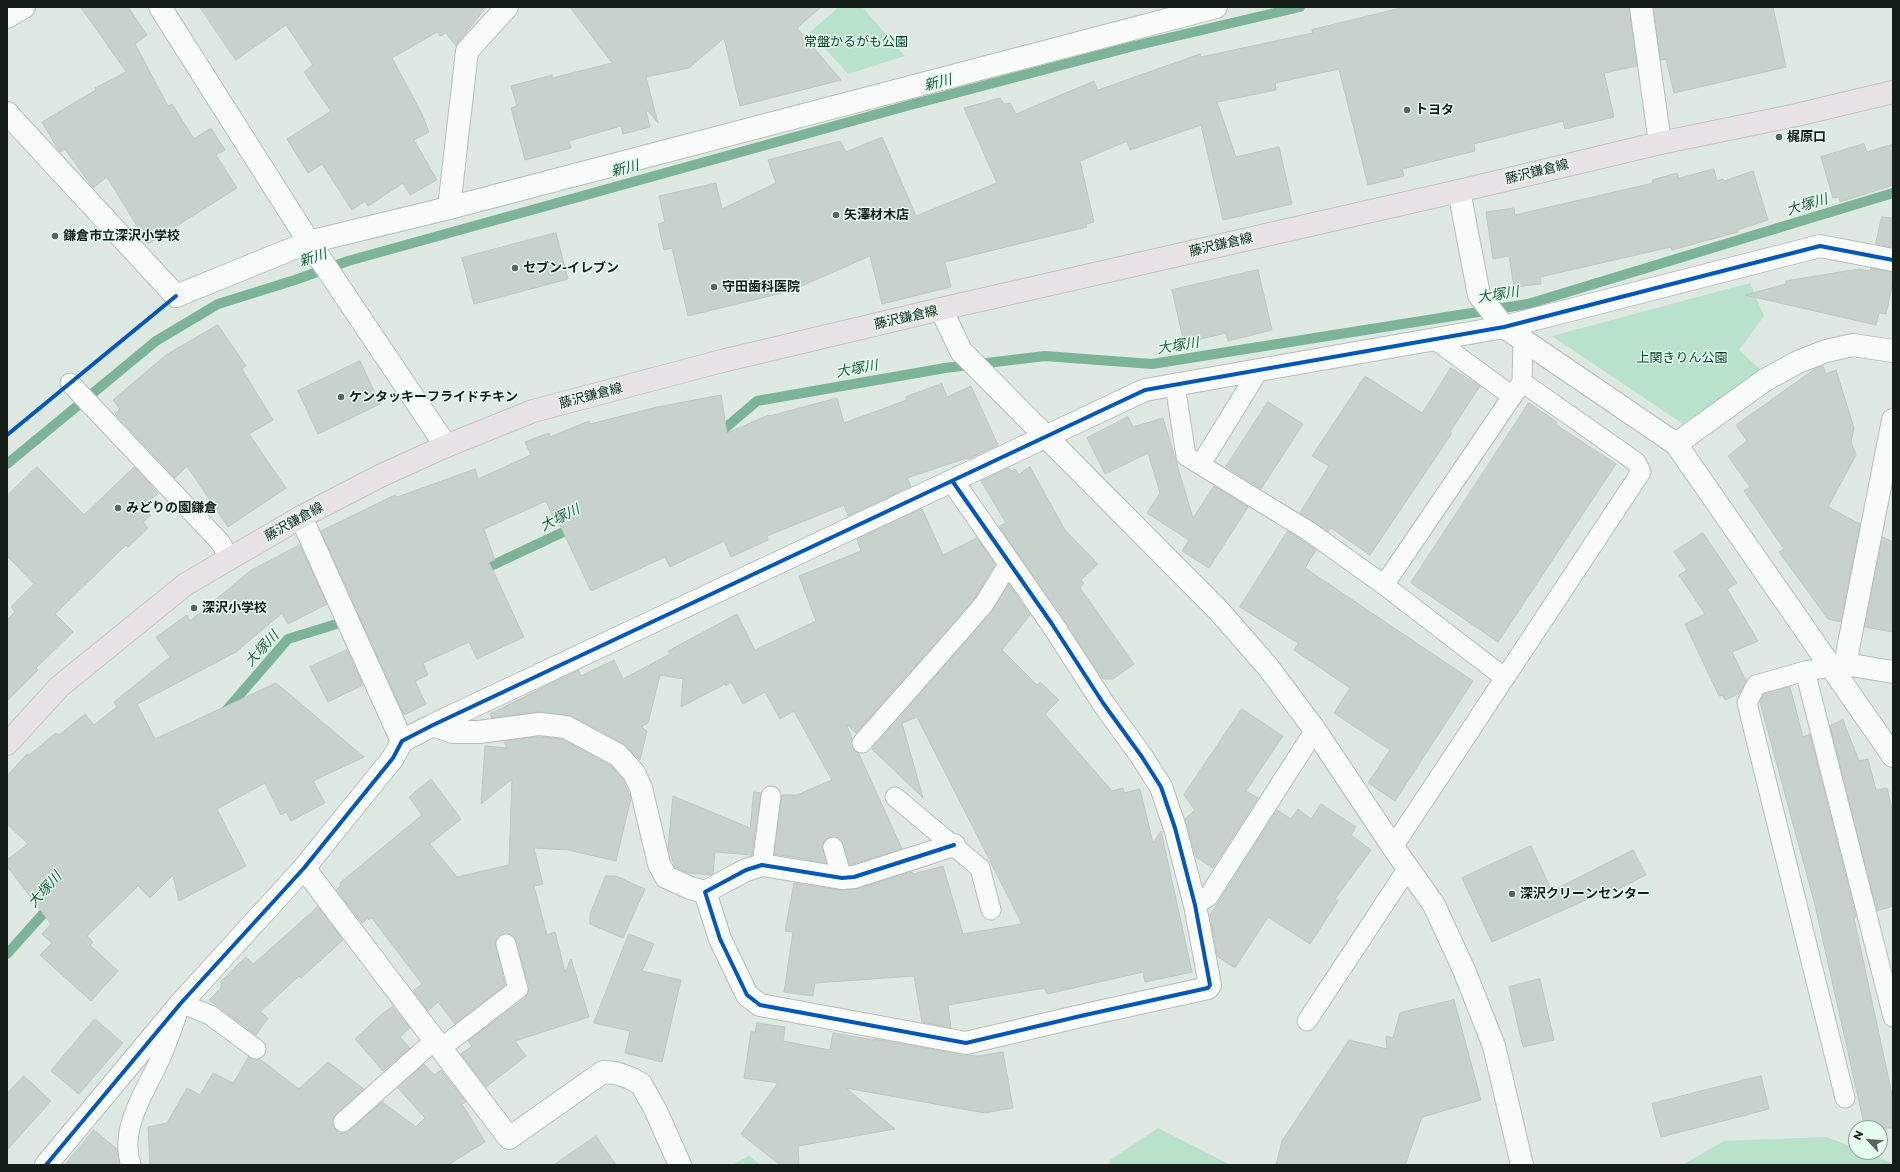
<!DOCTYPE html>
<meta charset="utf-8">
<style>
body{margin:0}
#map{position:relative;width:1900px;height:1172px;overflow:hidden;background:#dde9e2;font-family:Montserrat,sans-serif}
canvas{display:block}
.frame{position:absolute;inset:0;border:8px solid #141d18;pointer-events:none}
.north{position:absolute;left:1848px;top:1120px;width:40px;height:40px;box-sizing:border-box;background:#e4fdee;border:1px solid #91a398;border-radius:50%;rotate:296deg;font-size:11px;font-weight:700;line-height:16px;text-align:center;color:#141d18}
.north::after{content:'';display:block;margin:auto;width:14px;height:18px;background:#5a645f;clip-path:polygon(50% 0,100% 100%,50% 72%,0 100%)}
</style>
<div id="map">
<canvas width="1900" height="1172"></canvas>
<div class="frame"></div>
<div class="north">N</div>
</div>
<script>
const g = document.querySelector('canvas').getContext('2d');
g.lineJoin = 'round';
function fillPath(path, color) {
  g.fillStyle = color;
  g.fill(path, 'evenodd');
}
function stroke(path, color, width, dash) {
  g.strokeStyle = color;
  g.lineWidth = width;
  g.lineCap = dash ? 'butt' : 'round';
  g.setLineDash(dash || []);
  g.stroke(path);
}
function drawText(font, color, halo, rows, align = 'center') {
  g.font = font + ' Montserrat,"Noto Sans JP",sans-serif';
  g.lineWidth = 3;
  g.setLineDash([]);
  g.textBaseline = 'middle';
  g.strokeStyle = halo;
  g.fillStyle = color;
  for (const [text, x, y, turn = 0] of rows) {
    g.save();
    g.translate(x, y);
    g.rotate((+turn || 0) * Math.PI / 180);
    g.textAlign = isNaN(turn) ? turn : align;
    if (halo) g.strokeText(text, 0, 0);
    g.fillText(text, 0, 0);
    g.restore();
  }
}
fillPath(new Path2D(`
 M839,7H862L905,56L848,74L810,32Z
 M1750,283L1764,316L1739,350L1761,370L1683,424L1552,336Z
 M1158,1128L1231,1165H1109L1110,1160Z
 M1826,1137L1856,1148V1152H1865L1893,1163V1165H1682L1724,1141Z
 M749,1156L761,1165H732Z`), '#b9e2cb');
stroke(new Path2D(`
 M717,435L757,401L945,368L1045,356L1152,364L1528,304L1893,193
 M7,464L156,341L218,304L295,280L348,261L910,105L1134,46L1300,7
 M478,572L574,527
 M224,713L288,639L372,613
 M7,954L51,905`), '#7db497', 10);
const building = new Path2D(`
 M81,7H128L147,35L135,44L168,106L172,104L194,139L211,128L225,150L216,155L237,188L148,244L107,177L93,188L65,149L60,152L59,151L42,122L96,90L95,88L126,72Z
 M200,7H486L456,46L446,33L440,36L437,32L392,58L421,112L429,132L414,140L437,180L410,195L403,183L368,206L365,201L352,210L322,164L308,173L287,139L331,111L304,72L313,65L286,25L236,60Z
 M570,7H821L797,28L841,80L740,106L724,38L689,68L646,77L658,123L648,111H646L650,127L623,134L621,126L569,141L571,148L525,160L511,108L517,106L511,86L552,75V78L612,63Z
 M1405,7H1629L1637,66L1604,73L1614,117L1565,129L1563,121L1474,144L1475,151L1402,169L1404,176L1368,185L1339,69L1275,83L1276,90L1217,102L1236,157L1279,147L1292,204L1223,220L1201,125L1130,150L1127,141L1080,161L1094,222L1086,224L1087,227L945,262L951,287L882,304L870,256L790,291L688,316L672,248L664,250L658,224L665,222L659,196L716,183L722,209L776,183L768,160L840,141L846,152L882,137L916,216L997,183L964,108L1000,98L1004,104L1010,103L1016,114L1094,81L1098,90L1200,54L1201,57L1313,33L1312,30Z
 M1654,7H1773L1786,67L1674,93L1666,59L1661,60Z
 M1864,144L1867,152L1893,144V185L1840,202L1839,197L1833,198L1821,157Z
 M1714,169L1717,181L1723,179L1724,181L1753,171L1768,220L1737,230L1738,232L1672,250L1671,247L1540,277L1541,284L1514,287L1509,256L1493,259L1486,212L1514,208L1515,215L1653,183L1652,180L1677,173L1679,178Z
 M1882,217L1893,218V247L1876,244Z
 M556,233L568,279L474,304L462,258Z
 M1871,268L1893,272V282L1886,314L1879,313L1876,325L1745,295L1786,284V281L1859,269L1870,271Z
 M1258,270L1272,330L1228,341L1226,333L1184,343L1172,290Z
 M218,325L246,366L242,369L273,420L249,434L286,488L228,527L187,466L175,478L115,414L120,409L113,400L166,355Z
 M360,361L380,404L318,434L298,391Z
 M1823,366L1826,374L1836,370L1854,428L1851,442L1856,455L1828,507L1860,524L1841,622L1828,619L1779,552L1784,549L1744,491L1750,487L1728,456L1747,441L1736,425L1816,368Z
 M1451,368L1480,386L1450,432L1452,433L1370,555L1331,528L1328,532L1300,513L1329,466L1312,456L1365,376L1422,413Z
 M942,384L947,397L971,386L998,445L968,459L967,458L907,478L911,486L848,516L844,505L767,536L768,540L731,557L724,541L670,567L665,557L591,591L558,521L555,522L546,501L484,529L495,560L489,562L524,637L477,659L469,642L423,663L428,675L415,681L426,704L404,715L321,531L395,495L397,497L475,469L478,479L531,455L525,442L549,433L550,437L589,421L590,424L657,407L721,395L727,433L769,415L770,416L837,398L844,423L907,400L906,397Z
 M1268,402L1303,424L1261,489L1226,467Z
 M1529,403L1557,422L1555,424L1616,464L1498,642L1411,583Z
 M1128,417L1133,427L1163,418L1193,518L1214,486L1248,507L1209,568L1182,551L1189,540L1147,513L1160,493L1148,453L1105,474L1087,438Z
 M37,467L84,515L134,467L158,493L143,507L151,515L143,522L148,528L128,547L126,545L55,614L73,632L36,668L38,670L7,701V620L15,612L11,607L34,584L7,556V496Z
 M1030,467L1065,530L1098,564L1081,580L1084,583L1080,588L1134,664L1113,679H1103L999,526L1006,523L981,481L1009,468L1010,471L1015,469L1019,474Z
 M922,509L943,555L977,538L995,564L975,598L856,733L846,724L852,738V747L859,754L902,849L850,865L841,839L836,836H830L825,840L822,845L826,863L774,854L782,795H797L832,780L794,711L780,719L765,692L743,704L731,682L726,686L725,684L681,707L683,679L660,675L648,723L641,727L647,731L640,760L624,744L572,716L538,712L492,718L490,714L578,670L581,676L614,660L623,679L670,654L668,651L737,614L755,650L816,621L799,576L861,551L857,539Z
 M1288,531L1316,550L1305,568L1473,681L1395,801L1368,783L1390,750L1334,713L1350,688L1294,650L1298,643L1240,607Z
 M1703,533L1737,583L1727,589L1758,641L1732,652L1746,681L1740,693L1725,700L1723,695L1719,696L1685,624L1705,614L1679,575L1687,570L1674,552Z
 M1883,537L1893,542V632L1865,627Z
 M300,545L327,604L288,624L282,613L236,652L137,704L155,739L276,683L364,757L313,781L325,803L291,821L286,812L281,815L265,783L217,809L246,866L179,901L173,875L150,898L138,886L87,936L93,942L90,945L118,971L91,1001L40,955L52,943L42,934L51,924L7,866V860L28,844L7,824V776L27,754L29,755L56,733L59,735L85,714L94,725L117,707L114,702L170,657L156,637L187,615L190,621L250,571Z
 M1009,584L1030,615L1002,650L1037,685L1040,682L1059,700L1045,714L1112,791L1123,788L1124,793L1140,789L1153,843L1161,831L1192,972L1145,982L1143,972L1047,994L1045,988L948,1005L951,1028L922,1022L914,976L815,983L813,996L784,992L793,932L785,931L794,883L840,890L855,889L912,872L913,874L943,866L963,934L1022,924L917,717L902,723L923,798L872,749L992,611Z
 M347,650L363,685L328,702L310,667Z
 M1790,687L1803,737L1810,734L1856,917L1854,918L1893,1099V1128H1865L1815,905L1760,702L1764,694Z
 M1242,709L1283,736L1246,791L1258,798L1213,868L1196,857L1185,819L1195,810L1184,795Z
 M1843,720L1859,761L1868,759L1876,790L1887,788L1893,813V906L1877,911L1830,726Z
 M539,737L562,739L610,765L623,780L631,798L616,861L568,850L534,848L543,884L534,886L547,935L555,932L565,972L571,959L589,1017L515,1041L526,1056L486,1087L461,1054L472,1046L468,1041L525,998L528,993L529,986L514,937L509,934H503L498,937L495,942L505,985L455,1024L438,1002L428,1011L413,991L422,984L372,918L369,920L368,918L362,923L336,890L341,885L340,883L422,815L409,797L431,779L461,819L430,844L457,877L509,865L512,779L481,804L485,746L507,748L504,741Z
 M754,792L761,793L752,855L715,852L713,874L710,875L688,873L675,867L668,848L673,796L750,828Z
 M1321,804L1356,827L1351,835L1371,850L1335,899L1338,901L1310,944L1268,917L1235,968L1217,956L1210,915L1277,810L1291,819L1298,809L1311,819Z
 M1531,846L1552,891L1633,850L1646,875L1601,898L1599,894L1492,942L1462,878Z
 M606,876H616L645,889L623,938L590,924V914Z
 M318,907L343,940L301,978L299,976L260,1012L268,1018L256,1035L209,1000L221,988V981L246,957L253,964Z
 M629,934L654,944L642,971L681,980L662,1062L625,1053L630,1031L594,1023Z
 M1540,979L1554,1040L1523,1047L1509,987Z
 M1454,1000L1481,1100L1422,1117L1405,1165H1276L1282,1141L1349,1040L1387,1049L1386,1036L1393,1038L1400,1013Z
 M393,1007L410,1028L400,1037L410,1048L383,1071L355,1039L383,1013Z
 M95,1019L123,1043L79,1094L51,1071Z
 M757,1023L785,1027L783,1041L830,1050L833,1033L874,1040V1039L964,1055L978,1056L1003,1052L1013,1108L985,1113L846,1088L895,1129L798,1146L799,1165H780L741,1134L778,1083L744,1078L751,1032H755Z
 M249,1057L254,1060L260,1059L299,1089L328,1062L364,1089L333,1118L332,1124L335,1129L340,1133H346L350,1130L382,1102L416,1127L425,1118L398,1088L424,1064L434,1075L441,1070L466,1102L462,1104L485,1142L448,1165H150L148,1127L167,1123L187,1088L200,1095L213,1073L233,1083Z
 M24,1076L51,1101L7,1150V1094Z
 M1761,1076L1769,1109L1661,1137L1652,1104Z
 M94,1130L117,1149L120,1165H65Z
 M596,1136L616,1165H554Z`);
fillPath(building, '#c8d2cc');
stroke(building, '#bdc7c1', 1);
const service = new Path2D(`
 M1434,339L1512,396
 M1522,382L1523,340
 M70,383L220,542L230,559
 M1175,385L1186,456L1310,532L1384,585L1505,678
 M1201,464L1259,370
 M1384,585L1522,382L1636,462L1641,472L1393,847
 M1831,667L1805,671L1756,685L1747,703L1845,1098
 M1805,671L1893,1017
 M862,743L966,625L984,604L1009,563
 M895,797L980,868L991,910
 M833,847L842,878
 M762,865L771,796
 M1195,905L1208,897L1315,730
 M1307,1021L1408,868
 M441,1048L518,989L506,944
 M343,1122L435,1040
 M131,1165C118,1127 148,1088 162,1055C169,1038 175,1020 181,1003L210,1015L256,1049`);
const minor = new Path2D(`
 M160,7L309,242L446,446
 M1641,7L1660,143
 M7,17L24,7
 M7,113L176,296L309,242L449,208L1216,7
 M1459,191L1479,295L1504,327L1676,444L1893,756
 M449,208L467,51L507,7
 M941,309L961,351L1219,611L1268,667L1315,730L1393,847L1434,905L1464,970L1494,1046L1522,1165
 M1676,444L1765,380L1798,362L1826,351L1853,345L1893,351
 M953,482L1052,624L1103,703L1142,757L1161,787L1175,828L1195,905L1210,985L1208,988L1085,1015L966,1043L760,1005L747,995L720,939L705,892L746,870L762,865L842,878L854,877L954,845
 M301,517L402,741
 M1845,664L1893,420
 M1831,667L1845,664L1893,672
 M433,725L453,732H479L539,724L566,727L618,755L634,773L641,788L659,864L666,877L690,888L705,892
 M304,868L509,1138L603,1072L616,1073L630,1078L641,1084L655,1109L680,1165
 M46,1165L181,1003L304,868L393,758L402,741L433,725L1145,390L1504,327L1820,246L1893,260`);
const primary = new Path2D(`
 M7,744L60,686L186,584L301,517L380,476L446,446L533,411L722,361L941,309L1459,191L1660,143L1792,116L1893,92`);
stroke(service, '#b4beb8', 21);
stroke(minor, '#b4beb8', 24);
stroke(primary, '#c0c5c2', 24);
stroke(service, '#fafcfb', 19);
stroke(minor, '#fafcfb', 22);
stroke(primary, '#e9e3e8', 22);
stroke(new Path2D(`
 M7,435L176,296
 M953,482L1052,624L1103,703L1142,757L1161,787L1175,828L1195,905L1210,985L1208,988L1085,1015L966,1043L760,1005L747,995L720,939L705,892L746,870L762,865L842,878L854,877L954,845
 M46,1165L181,1003L304,868L393,758L402,741L433,725L1145,390L1504,327L1820,246L1893,260`), '#0057b8', 4);
for (const [x, y, r, color] of [
 [1407,110,4,"#5a645f"],
 [1779,137,4,"#5a645f"],
 [836,215,4,"#5a645f"],
 [55,236,4,"#5a645f"],
 [515,268,4,"#5a645f"],
 [714,287,4,"#5a645f"],
 [341,397,4,"#5a645f"],
 [118,508,4,"#5a645f"],
 [194,608,4,"#5a645f"],
 [1512,894,4,"#5a645f"]
]) {
  const dot = new Path2D();
  dot.arc(x, y, r, 0, 2 * Math.PI);
  g.fillStyle = color;
  g.fill(dot);
  stroke(dot, '#e4fdee', 1.5);
}
drawText('13px', '#003e25', '#e4fdee', [
 ["常盤かるがも公園",856,42],
 ["上関きりん公園",1682,358]
]);
drawText('bold 13px', '#141d18', '#e4fdee', [
 ["トヨタ",1415,110],
 ["梶原口",1787,137],
 ["矢澤材木店",844,215],
 ["鎌倉市立深沢小学校",63,236],
 ["セブン-イレブン",523,268],
 ["守田歯科医院",722,287],
 ["ケンタッキーフライドチキン",349,397],
 ["みどりの園鎌倉",126,508],
 ["深沢小学校",202,608],
 ["深沢クリーンセンター",1520,894]
], 'left');
drawText('13px', '#141d18', '#e4fdee', [
 ["藤沢鎌倉線",1537,172,-14],
 ["藤沢鎌倉線",1221,245,-13],
 ["藤沢鎌倉線",906,318,-13],
 ["藤沢鎌倉線",591,396,-15],
 ["藤沢鎌倉線",294,522,-29]
]);
drawText('italic 14px', '#21593e', '#e4fdee', [
 ["新川",938,83,-15],
 ["新川",625,169,-15],
 ["大塚川",1807,205,-17],
 ["新川",313,258,-18],
 ["大塚川",1498,295,-9],
 ["大塚川",1178,346,-9],
 ["大塚川",857,369,-10],
 ["大塚川",560,518,-26],
 ["大塚川",262,649,-47],
 ["大塚川",45,890,-48]
]);
</script>
